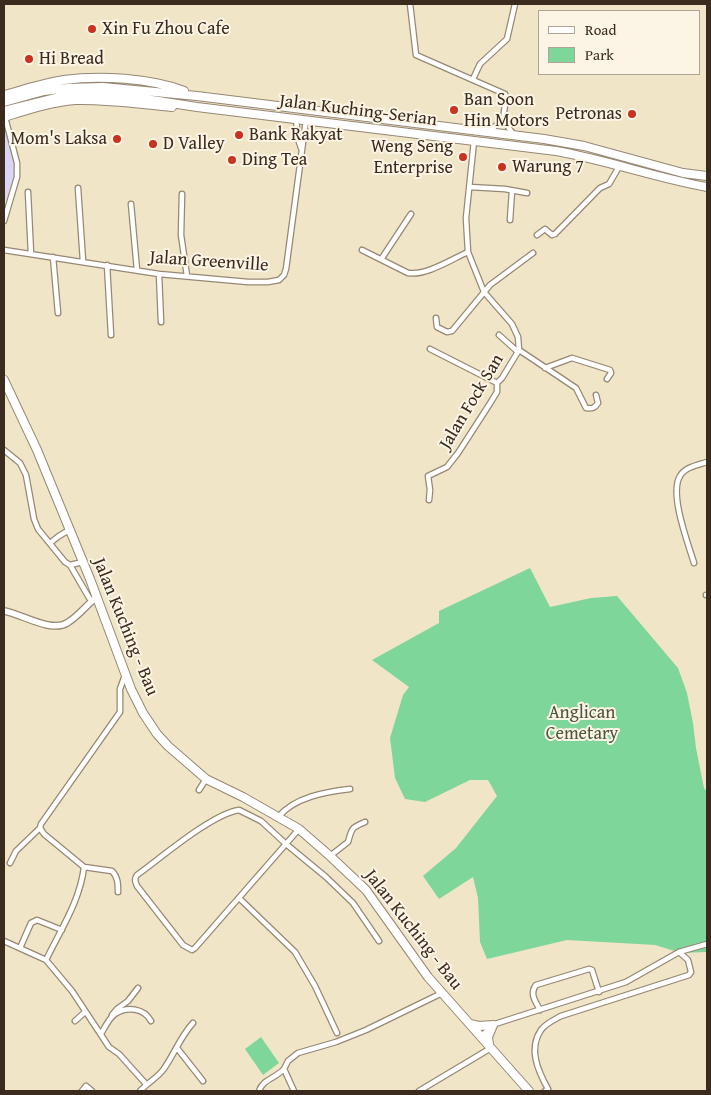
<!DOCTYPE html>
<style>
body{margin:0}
#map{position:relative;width:711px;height:1095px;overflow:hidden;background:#f1e5c8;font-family:"Gentium Book Plus",serif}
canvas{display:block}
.frame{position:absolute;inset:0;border:5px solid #3b2a1e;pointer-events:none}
.legend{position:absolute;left:538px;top:10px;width:162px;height:65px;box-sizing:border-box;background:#fcf5e5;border:1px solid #afa495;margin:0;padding:6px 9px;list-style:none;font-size:15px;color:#3b2a1e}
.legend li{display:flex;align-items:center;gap:10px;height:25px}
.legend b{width:25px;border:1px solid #afa495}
</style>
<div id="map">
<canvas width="711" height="1095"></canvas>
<div class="frame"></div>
<ul class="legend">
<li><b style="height:6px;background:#fff"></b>Road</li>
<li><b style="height:14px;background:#7fd69a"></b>Park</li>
</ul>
</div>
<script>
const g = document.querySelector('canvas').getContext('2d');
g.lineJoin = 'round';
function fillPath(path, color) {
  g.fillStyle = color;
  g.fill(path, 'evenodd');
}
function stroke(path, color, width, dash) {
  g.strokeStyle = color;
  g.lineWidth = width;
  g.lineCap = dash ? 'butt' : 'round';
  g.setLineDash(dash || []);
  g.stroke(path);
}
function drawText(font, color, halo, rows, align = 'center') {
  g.font = font + ' "Gentium Book Plus",serif';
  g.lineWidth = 4;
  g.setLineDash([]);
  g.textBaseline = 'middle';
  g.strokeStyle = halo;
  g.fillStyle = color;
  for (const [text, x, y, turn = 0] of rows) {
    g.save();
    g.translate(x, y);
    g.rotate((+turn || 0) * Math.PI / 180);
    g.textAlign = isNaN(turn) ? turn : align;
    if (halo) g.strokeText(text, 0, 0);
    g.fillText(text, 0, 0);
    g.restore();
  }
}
fillPath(new Path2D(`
 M4,125L13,158L14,175L4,206Z`), '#dad6f7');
fillPath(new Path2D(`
 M530,568L550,607L591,598L617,596L678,668L687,693L693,723L696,748L704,788L707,792V952L681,953L655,945L567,940L487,959L480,942L478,898L473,877L439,899L423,876L456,848L497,796L488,780H470L425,802L405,799L395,778L390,738L403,695L409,687L372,660L439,623V611Z
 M261,1037L279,1063L263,1075L245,1049Z`), '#7fd69a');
const minor = new Path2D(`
 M410,4L416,55L505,94L506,97L503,120L488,132
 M473,79L480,64L507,39L515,4
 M296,119L298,139L301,148
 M503,120L514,135
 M470,187L505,189L527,193
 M78,188L83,261
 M28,192L31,254
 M182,194L181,235L187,276
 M131,204L137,270
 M510,220L512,191
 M4,221L17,177V163L5,117
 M537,235L545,229L552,235L555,234L600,188L609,184L620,165
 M4,250L159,274L248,282H268L279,280L284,275L286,269L306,120
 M362,250L408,273C426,276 452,259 468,252
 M53,257L58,313
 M382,258L411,214
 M107,265L111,335
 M159,274L161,322
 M436,318L437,327L447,332L452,331L490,285L533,253
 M499,335L518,352
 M430,349L497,383
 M519,350L576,388L586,408C592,409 595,408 598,403L596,395
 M545,368L572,358L610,370L611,373L607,379
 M4,450L20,463L26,475L34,519L38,529L65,562L70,565L83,562
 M429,500L430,490L428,476L447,467L458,453L489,405L497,392V383L502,378L519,350L518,337L512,324L484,292L468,252L466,218L474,141
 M50,543L59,536L69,530
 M694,563C688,543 669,494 680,476C685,467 698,465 707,462
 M70,565L91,601
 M706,595H707
 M199,790L206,779
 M278,817C295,797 325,792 350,789
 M299,829C264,869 230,908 195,948L192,950L183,945L137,886C135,881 134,879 137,875C162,857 212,814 239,810L261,821L286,844L326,877L353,903L379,941
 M330,856L348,842C352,828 351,828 365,822
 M10,863L16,851L40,828
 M118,892C118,884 118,877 112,871L84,867L44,834L40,828L41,824L120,712V689L125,675
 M239,898L295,952L315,986L337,1033
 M4,941L46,960L72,991L109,1047L119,1054L146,1084
 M20,948L31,923L37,920L62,930
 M46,960C61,929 80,901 84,867
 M540,1010C536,1002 529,994 536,985L589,969L592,970L599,992
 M112,1015L117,1009L128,1001L138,988
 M75,1021L85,1012
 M101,1034C105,1027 109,1018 115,1014C127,1006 144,1008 151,1021
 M481,1036L495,1024L626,982L679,952L707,944
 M177,1048L203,1081
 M82,1091L86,1086L92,1091
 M140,1091C147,1083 157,1078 163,1070C174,1055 180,1037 193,1023
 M259,1091C263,1079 276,1078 284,1069
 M294,1091L284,1069L288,1061L298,1053L336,1042L366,1030L442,993
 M419,1091L491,1048
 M545,1091L548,1089C538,1071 528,1049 541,1030C546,1023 554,1020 561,1016L689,975L691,972L688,960L679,952`);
const tertiary = new Path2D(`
 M4,611C22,614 51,633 67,623C79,616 86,605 97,597`);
const primary = new Path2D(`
 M4,380L37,450L90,579L131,689L143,713L157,734L168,746L206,779L243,797L299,829L330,856L366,890L428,977L529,1091
 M470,1024L479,1026L493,1025
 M489,1044L488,1037L493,1025`);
const trunk = new Path2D(`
 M4,95C23,90 44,83 64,80C99,75 151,78 184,91
 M4,102L44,91L68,88L103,87L197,96L544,139L584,146L683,173L707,176
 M4,111L68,95L113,94L197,107L556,151C607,160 656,178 707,187
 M4,117C27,110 51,102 75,100C108,99 140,104 172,107`);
stroke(minor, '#968873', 7);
stroke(tertiary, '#968873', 8);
stroke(primary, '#968873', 10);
stroke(trunk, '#968873', 10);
stroke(minor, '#fff', 4.5);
stroke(tertiary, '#fff', 5.5);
stroke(primary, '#fff', 8);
stroke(trunk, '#fff', 8);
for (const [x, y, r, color] of [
 [92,29,5,"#c8321e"],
 [29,59,5,"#c8321e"],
 [454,110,5,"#c8321e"],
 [632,114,5,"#c8321e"],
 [239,135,5,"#c8321e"],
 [117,139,5,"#c8321e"],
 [153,144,5,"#c8321e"],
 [463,157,5,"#c8321e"],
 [232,160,5,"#c8321e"],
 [502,167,5,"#c8321e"]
]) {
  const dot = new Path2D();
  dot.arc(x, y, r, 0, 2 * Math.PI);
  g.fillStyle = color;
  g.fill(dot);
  stroke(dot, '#fcf5e5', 2);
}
drawText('18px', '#3b2a1e', '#fcf5e5', [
 ["Xin Fu Zhou Cafe",102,29],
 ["Hi Bread",39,59],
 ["Ban Soon",464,100],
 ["Hin Motors",464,121],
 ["Petronas",622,114,"right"],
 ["Bank Rakyat",249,135],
 ["Mom's Laksa",107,139,"right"],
 ["D Valley",163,144],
 ["Weng Seng",453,147,"right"],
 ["Enterprise",453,168,"right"],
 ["Ding Tea",242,160],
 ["Warung 7",512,167]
], 'left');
drawText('18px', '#3b2a1e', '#fcf5e5', [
 ["Jalan Kuching-Serian",358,111,7],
 ["Jalan Greenville",209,262,4],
 ["Jalan Fock San",472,402,-59],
 ["Jalan Kuching - Bau",125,627,68],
 ["Jalan Kuching - Bau",413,930,52]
]);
drawText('18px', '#4c553d', '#fcf5e5', [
 ["Anglican",582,713],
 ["Cemetary",582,734]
]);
</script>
